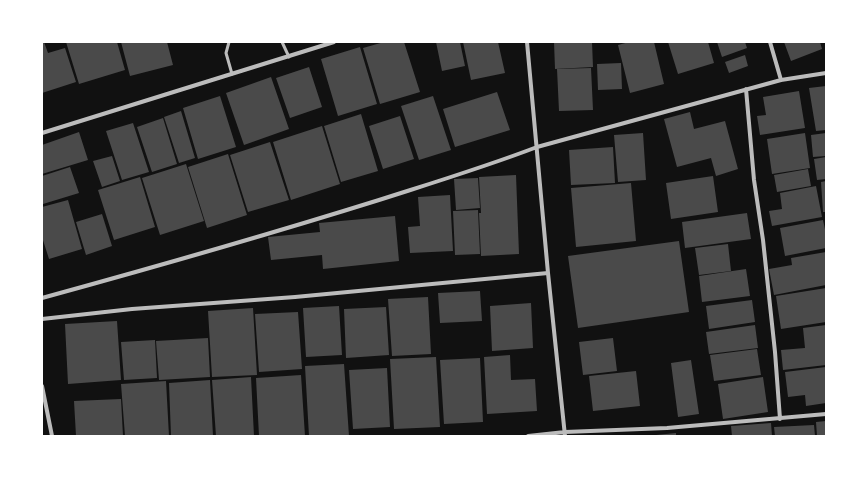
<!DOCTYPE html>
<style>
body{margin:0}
#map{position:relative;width:868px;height:478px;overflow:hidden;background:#111;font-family:"Open Sans",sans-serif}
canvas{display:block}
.frame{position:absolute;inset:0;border:43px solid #fff;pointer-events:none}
</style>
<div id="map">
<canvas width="868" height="478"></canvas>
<div class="frame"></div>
</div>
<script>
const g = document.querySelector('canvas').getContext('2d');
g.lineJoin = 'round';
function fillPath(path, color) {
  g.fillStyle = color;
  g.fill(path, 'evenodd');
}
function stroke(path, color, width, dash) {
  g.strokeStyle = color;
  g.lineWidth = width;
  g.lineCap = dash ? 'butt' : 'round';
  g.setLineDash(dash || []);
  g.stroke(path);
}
fillPath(new Path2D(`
 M42,42H44L48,53L65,48L76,82L42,93Z
 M66,42H117L125,70L79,84Z
 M121,42H167L173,65L130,76Z
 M384,42H404L420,92L380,104L363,48Z
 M436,42H460L465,66L442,71Z
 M463,42H498L505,73L471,80Z
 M554,42H592L593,67L555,69Z
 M629,42H654L664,84L630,93L618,45Z
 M668,42H708L714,63L678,74Z
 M717,42H745L747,48L722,57Z
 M784,42H820L822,49L791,61Z
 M360,47L377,104L338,116L321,59Z
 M745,55L748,66L729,73L725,62Z
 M621,63L622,89L598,90L597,64Z
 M309,67L322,107L290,118L276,78Z
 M591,68L593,110L559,111L557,69Z
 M271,77L289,129L244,145L226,93Z
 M826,86V130L816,131L809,88Z
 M799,91L805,128L760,135L757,116L766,115L763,97Z
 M497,92L510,130L455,147L443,109Z
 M220,96L236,147L198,159L183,108Z
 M433,96L451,150L419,160L401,106Z
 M181,111L195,158L179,163L164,117Z
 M690,112L694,129L725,121L738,169L716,176L711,158L677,167L664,119Z
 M361,114L378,171L341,182L324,126Z
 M400,116L414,159L383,169L369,126Z
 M163,118L177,164L152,172L137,127Z
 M133,123L149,172L122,180L106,131Z
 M322,126L340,184L291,200L273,142Z
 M79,132L88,160L42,174V145Z
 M643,133L646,180L618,182L614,135Z
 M805,133L810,168L772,174L767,139Z
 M826,133V156L813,157L811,135Z
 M270,142L289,200L248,212L230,155Z
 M613,147L615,183L571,185L569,150Z
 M228,154L247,215L207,228L188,167Z
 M112,156L120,181L102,187L93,161Z
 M826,157V179L817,180L814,159Z
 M186,164L204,221L160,235L142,178Z
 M70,167L79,193L43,204L42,176Z
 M808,169L811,186L777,192L774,175Z
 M516,175L519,254L481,256L479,213H481L479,177Z
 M713,176L718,212L671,219L666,183Z
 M140,177L155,227L114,240L98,190Z
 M478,178L480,208L456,210L454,179Z
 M826,181V212H823L821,182Z
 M631,183L636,241L576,247L571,188Z
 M816,186L822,217L772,226L769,211L782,209L780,193Z
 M450,195L453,251L410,253L408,227L420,226L418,197Z
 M68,200L82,249L49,259L42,237V207Z
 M478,210L480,254L455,255L453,211Z
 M747,213L751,239L685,248L682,222Z
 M102,214L112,246L86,255L76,222Z
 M395,216L399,261L323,269L322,255L271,260L268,237L320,232L319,223Z
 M823,220L826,234V248L785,256L780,228Z
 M679,241L689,312L578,328L568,256Z
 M728,244L731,271L699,275L695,248Z
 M826,252V285L774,295L769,269L792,265L791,258Z
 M746,269L750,296L702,302L699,276Z
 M826,288V322L781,329L776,296Z
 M480,291L482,321L440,323L438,293Z
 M428,297L431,354L392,356L388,299Z
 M752,300L755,322L709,329L706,306Z
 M531,303L533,348L492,351L490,306Z
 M339,306L342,355L306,357L303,308Z
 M386,307L389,355L346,358L344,309Z
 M253,308L257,375L212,377L208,311Z
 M298,312L302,369L259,372L255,314Z
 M117,321L121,380L68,384L65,324Z
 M755,325L758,348L709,354L706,332Z
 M826,325V365L783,370L781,350L805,348L803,328Z
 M208,338L210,377L159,380L156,341Z
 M613,338L617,371L583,375L579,342Z
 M155,340L157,378L124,380L121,342Z
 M757,349L761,375L714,381L710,355Z
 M510,355L511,380L535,379L537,411L487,414L484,357Z
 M436,357L440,427L394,429L390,359Z
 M480,358L483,422L444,424L440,360Z
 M691,360L699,414L678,417L671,363Z
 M344,364L349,436H309L305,366Z
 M826,367V403L806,406L805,395L788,397L785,372Z
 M387,368L390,427L353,429L349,370Z
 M636,371L640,406L593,411L589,376Z
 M301,375L305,436H259L256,378Z
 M251,377L254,436H216L212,380Z
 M763,377L768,412L723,419L718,384Z
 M210,380L213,436H171L169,383Z
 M166,381L169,436H125L121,384Z
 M121,399L123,436H76L74,401Z
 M826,421V436H817L816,422Z
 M771,423L772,436H732L731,426Z
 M814,425L815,436H775L774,427Z
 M676,433V436H656V435Z`), '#4a4a4a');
stroke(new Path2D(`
 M229,42L226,53L232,74
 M282,42L289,57`), '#bcbcbc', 3);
stroke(new Path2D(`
 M527,42L548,273L565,436
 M770,42L781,80
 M746,89L754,180L763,240L775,352L780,419
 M42,133L334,42
 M42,298C155,267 267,235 379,200C432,183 485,167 537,147L781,80L826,73
 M42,319L132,309L295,297L548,273
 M42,386L52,436
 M528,436L565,432L667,428L826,414`), '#bcbcbc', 4);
</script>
